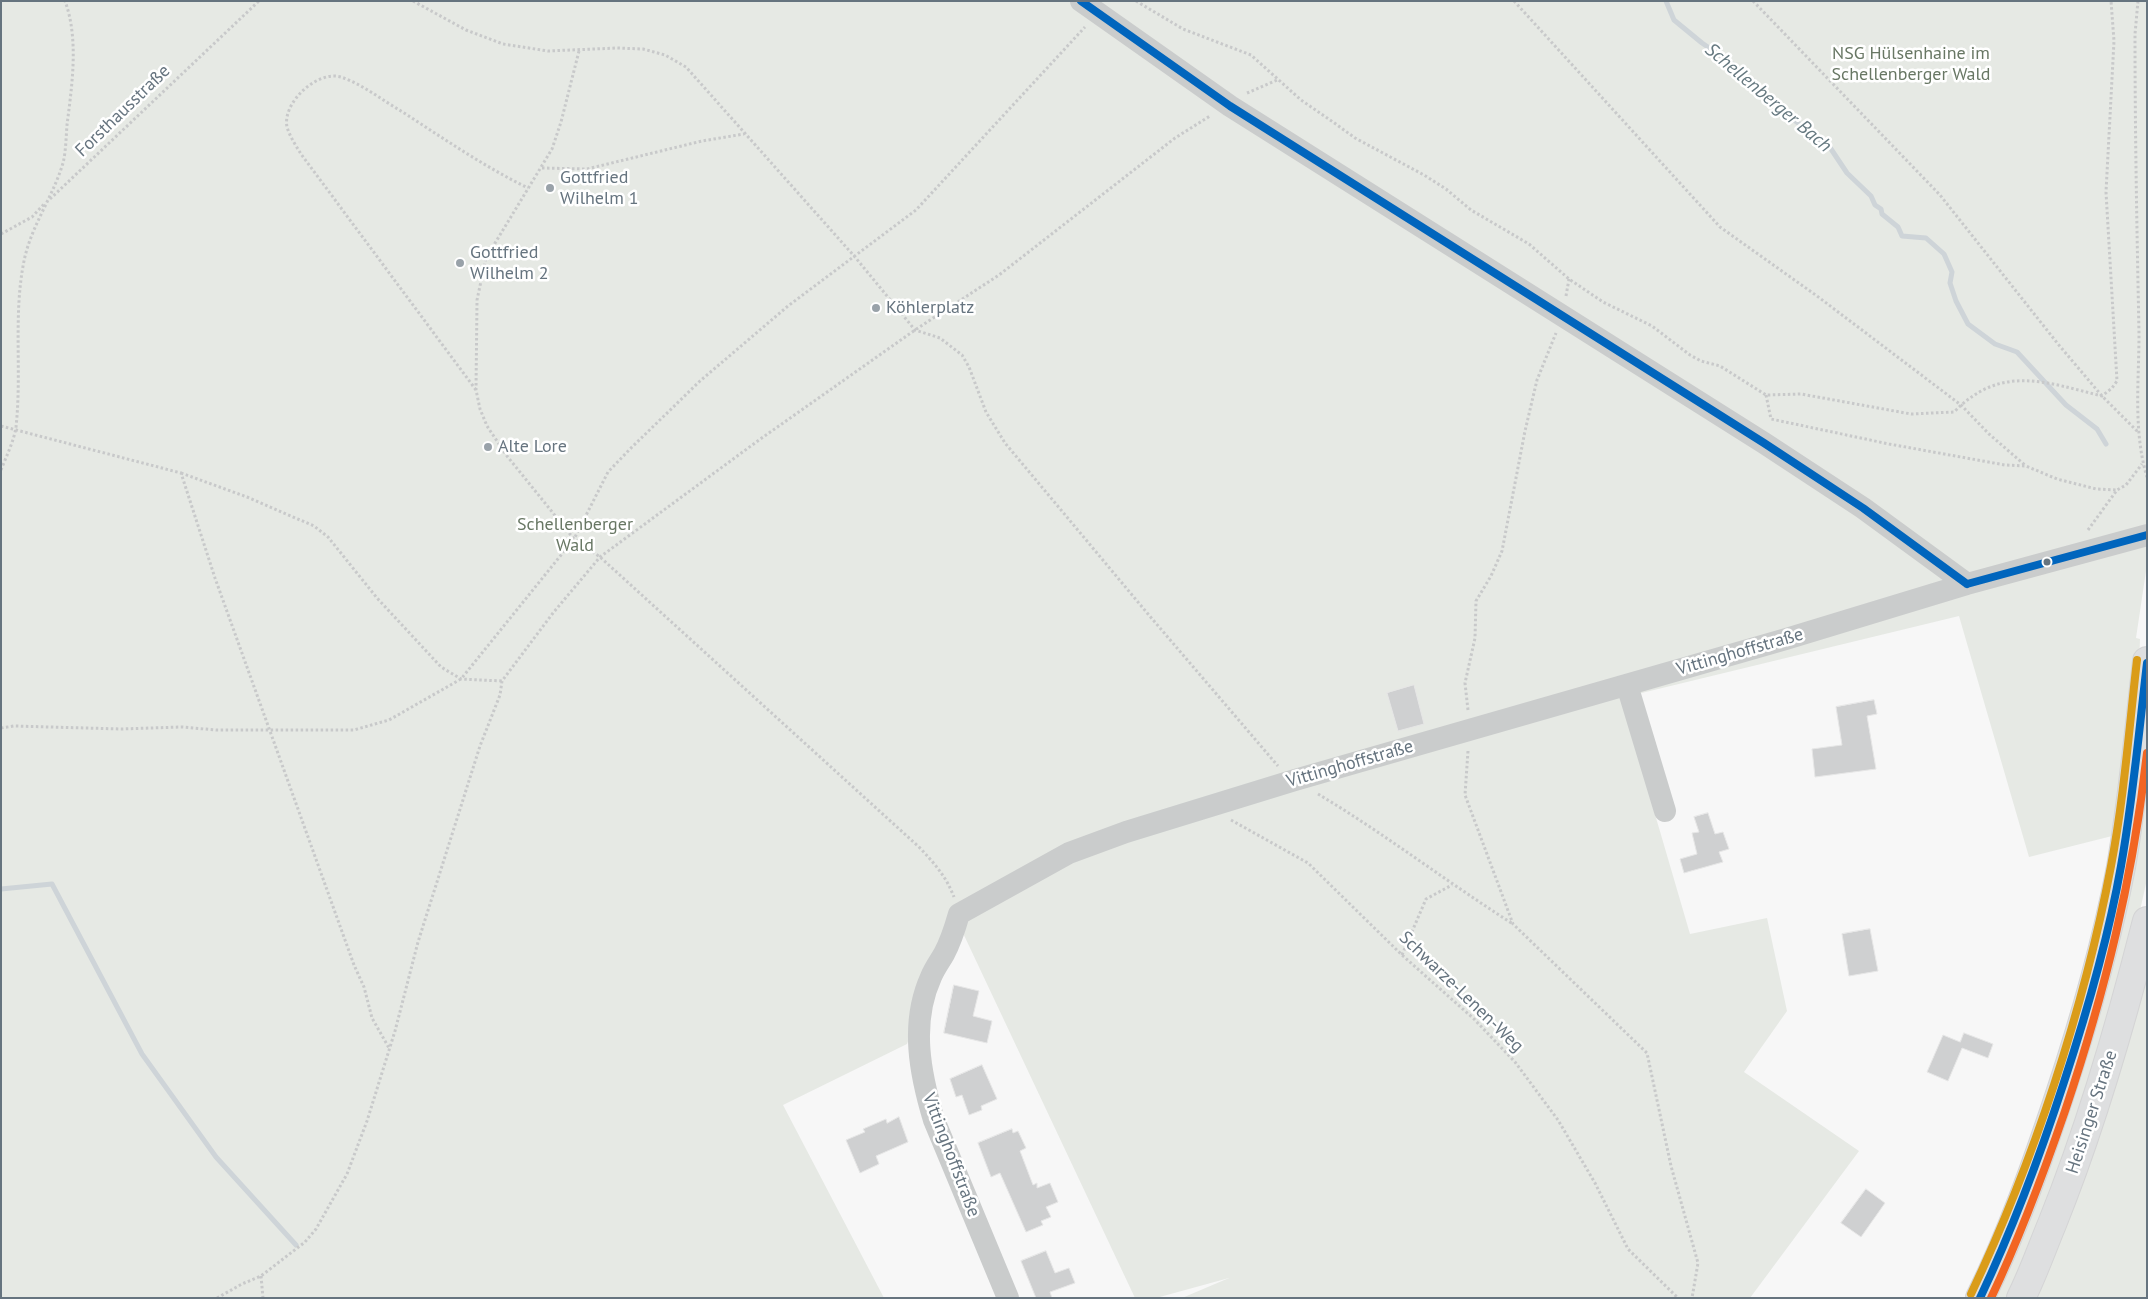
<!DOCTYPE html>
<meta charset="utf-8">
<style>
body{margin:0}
#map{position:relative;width:2148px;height:1299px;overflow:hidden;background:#f7f7f7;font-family:"PT Sans",sans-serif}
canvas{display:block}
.frame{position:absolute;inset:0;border:2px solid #66747f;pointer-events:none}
</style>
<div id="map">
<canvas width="2148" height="1299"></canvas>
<div class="frame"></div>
</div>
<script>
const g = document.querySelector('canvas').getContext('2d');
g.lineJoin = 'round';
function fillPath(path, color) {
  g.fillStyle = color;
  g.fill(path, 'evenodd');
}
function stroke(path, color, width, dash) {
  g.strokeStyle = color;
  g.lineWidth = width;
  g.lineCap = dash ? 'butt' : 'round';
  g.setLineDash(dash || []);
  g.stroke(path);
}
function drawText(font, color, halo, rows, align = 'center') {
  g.font = font + ' "PT Sans",sans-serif';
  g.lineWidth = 5;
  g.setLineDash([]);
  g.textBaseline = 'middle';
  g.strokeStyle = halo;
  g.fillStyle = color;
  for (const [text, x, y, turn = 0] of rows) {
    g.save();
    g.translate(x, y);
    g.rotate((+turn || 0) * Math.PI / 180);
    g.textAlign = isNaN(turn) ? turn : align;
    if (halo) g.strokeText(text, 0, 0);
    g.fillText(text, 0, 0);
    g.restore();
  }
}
fillPath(new Path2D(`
 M1,1H2147L2146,571L2136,638L2140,639L2139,666L2116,835L2029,857L1959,616L1621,698L1690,934L1767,918L1787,1011L1744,1072L1859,1151L1750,1298H1182L1229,1278L1156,1298H1135L954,914L907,1044L783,1105L884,1298H1Z
 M2147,746V879L2129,960L2096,1079L2012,1298H1990L1995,1288Z
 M2147,958V1298H2030Z`), '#e6e9e4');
stroke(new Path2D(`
 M1666,1L1674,20L1702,43L1744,72L1751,84L1755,85C1768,98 1796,126 1813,131V135L1820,140L1827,143L1847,173L1871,196L1875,205L1881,209L1882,214L1898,227L1902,236L1926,238L1944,254L1952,272L1950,283L1956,301L1968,324L1995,344L2017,352L2066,405L2097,429L2106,444
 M1,889L52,884L142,1054L216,1157L296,1245`), '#ced4d8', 5);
const building = new Path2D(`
 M1414,685L1424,724L1398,731L1387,693Z
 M1874,700L1877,714L1867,716L1876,769L1815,777L1812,749L1842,745L1836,707Z
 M1708,813L1715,834L1723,832L1729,849L1719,852L1723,862L1684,873L1680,859L1697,854L1692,833L1699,832L1694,817Z
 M1870,929L1878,971L1849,976L1842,934Z
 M954,985L979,991L973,1016L992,1021L987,1043L944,1033Z
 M1964,1033L1993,1044L1988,1058L1962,1048L1948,1081L1927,1072L1943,1035L1960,1042Z
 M982,1065L997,1099L981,1106L982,1110L969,1115L962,1095L956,1097L950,1079Z
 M899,1117L908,1142L876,1156L879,1164L860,1173L846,1140L865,1132L863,1129L886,1119L887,1123Z
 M1012,1129L1013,1133L1018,1131L1026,1148L1020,1151L1033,1185L1037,1183V1188L1050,1183L1058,1202L1046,1207L1051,1217L1041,1221L1043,1225L1026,1232L1000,1173L991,1177L978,1143Z
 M1866,1189L1885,1203L1861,1237L1841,1223Z
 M1046,1251L1055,1273L1069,1268L1075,1283L1050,1292L1052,1298H1036L1021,1261Z`);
fillPath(building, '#cfd0d1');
stroke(building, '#e6e6e6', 1);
const major = new Path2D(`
 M1980,1298C2012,1233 2036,1166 2059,1097C2084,1022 2106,945 2121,867C2133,799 2139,729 2147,661
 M2021,1298C2033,1274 2042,1248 2052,1224C2092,1125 2121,1024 2147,921`);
stroke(major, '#d4d4d5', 30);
stroke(new Path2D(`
 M413,1L466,30L503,44L548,51L617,48L643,49L665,55L686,67L855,257L915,330L940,338L962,355L969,367L986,412L1005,443L1148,614L1278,766
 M1136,1L1183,29L1251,55L1301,100L1333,122L1355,138L1424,175L1446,189L1471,210L1529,244L1569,279L1603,302L1652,326L1690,355L1701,361L1720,366L1766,395L1801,394L1911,414L1954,412C2001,364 2045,382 2102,396L2112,388L2117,381L2106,192L2114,41L2111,1
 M1514,1L1720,227L1817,296L1961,405L1989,434L2026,466
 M1753,1L1940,195L2058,344L2102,396L2138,432
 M2138,1L2135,34C2135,134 2137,234 2139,334C2139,381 2133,431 2147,477
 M579,51L561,122L552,149L486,258L477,300L476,390L480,409L487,426L507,456L574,539L600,557L919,847C934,863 946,876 954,897
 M1247,93L1277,80
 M542,168L587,169L702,141L744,134
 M50,199L259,1
 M1,234L32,217L45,203
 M1566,296L1569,279
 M476,390L301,154C296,146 290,137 287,127C282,103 317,70 341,77C362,84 382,100 401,111C443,138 483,166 528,188
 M1766,395L1771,419L1889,444L2005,465L2026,466L2057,479L2096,489L2117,490
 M1,426L181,473L215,578L354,965L364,987L372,1018L389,1048
 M1,470C6,457 14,441 16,427C22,372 13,315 24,261C31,226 53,197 63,163C66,151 66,137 67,125C72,85 79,39 65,1
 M181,473L247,497L314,526L328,537L377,598L441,667L461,679L502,681
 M2088,530L2117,490L2126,485L2142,464
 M1468,710L1465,683L1475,638L1476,601L1491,576L1502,551L1525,431L1537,380L1556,333
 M1,728L14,726L121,729L182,727L216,730H354L389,720L461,679L574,539L608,472L630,449L700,381L788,306L916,210L1085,27
 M1468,751L1465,795L1513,924L1647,1053L1671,1166L1698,1263L1692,1298
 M1318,794C1385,834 1447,882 1513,924
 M1231,820L1308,863L1402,955L1474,1019L1515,1062L1558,1120L1595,1183L1628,1249L1678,1298
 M1402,955L1426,899L1452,885
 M261,1276L263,1298
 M217,1298L242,1284L261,1276L305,1242L316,1229L347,1174L367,1121L395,1031L418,942L480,746L500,695L502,681L553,613L600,557L759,440L915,330L999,275L1175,138L1210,116`), '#c8c9ca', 3, [2.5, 2.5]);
stroke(new Path2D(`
 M1081,1L1230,106L1764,443L1863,508L1967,584
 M1627,685L1665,811
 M1008,1298L934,1120C920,1074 910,1023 931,977C934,969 940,961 944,954C951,941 955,928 959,914L1069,853L1126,832L1295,780L1786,639L1967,584L2147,535`), '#cacccc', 22);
stroke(major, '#dedfe0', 28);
stroke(new Path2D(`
 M1081,1L1230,106L1764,443L1863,508L1967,584
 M1967,584L2147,535
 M1980,1298C2013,1228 2040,1156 2064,1082C2087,1012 2108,940 2121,866C2133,799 2139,731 2147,663`), '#0065bd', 8);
stroke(new Path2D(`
 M1991,1298C2020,1237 2043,1175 2065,1111C2105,992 2133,878 2147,753`), '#f26522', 8);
stroke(new Path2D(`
 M1971,1294C2033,1163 2084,1009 2111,866C2124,798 2129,729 2137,660`), '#da9c19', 8);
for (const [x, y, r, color] of [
 [550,188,5,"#99a2a9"],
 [460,263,5,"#99a2a9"],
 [876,308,5,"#99a2a9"],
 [488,447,5,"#99a2a9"],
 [2047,562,4.5,"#66747f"]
]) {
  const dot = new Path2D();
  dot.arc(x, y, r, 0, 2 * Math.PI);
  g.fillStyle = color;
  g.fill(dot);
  stroke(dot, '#fff', 2);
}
drawText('18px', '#687764', '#fff', [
 ["NSG Hülsenhaine im",1911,54],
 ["Schellenberger Wald",1911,75],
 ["Schellenberger",575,525],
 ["Wald",575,546]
]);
drawText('18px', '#66747f', '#fff', [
 ["Forsthausstraße",123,111,-44],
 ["Vittinghoffstraße",1740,652,-16],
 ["Vittinghoffstraße",1350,764,-16],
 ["Schwarze-Lenen-Weg",1461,992,44],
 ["Heisinger Straße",2092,1112,-72],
 ["Vittinghoffstraße",951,1155,69]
]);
drawText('18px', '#66747f', '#fff', [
 ["Gottfried",560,178],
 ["Wilhelm 1",560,199],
 ["Gottfried",470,253],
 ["Wilhelm 2",470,274],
 ["Köhlerplatz",886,308],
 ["Alte Lore",498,447]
], 'left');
drawText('italic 19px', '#667980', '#fff', [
 ["Schellenberger Bach",1768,98,40]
]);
</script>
